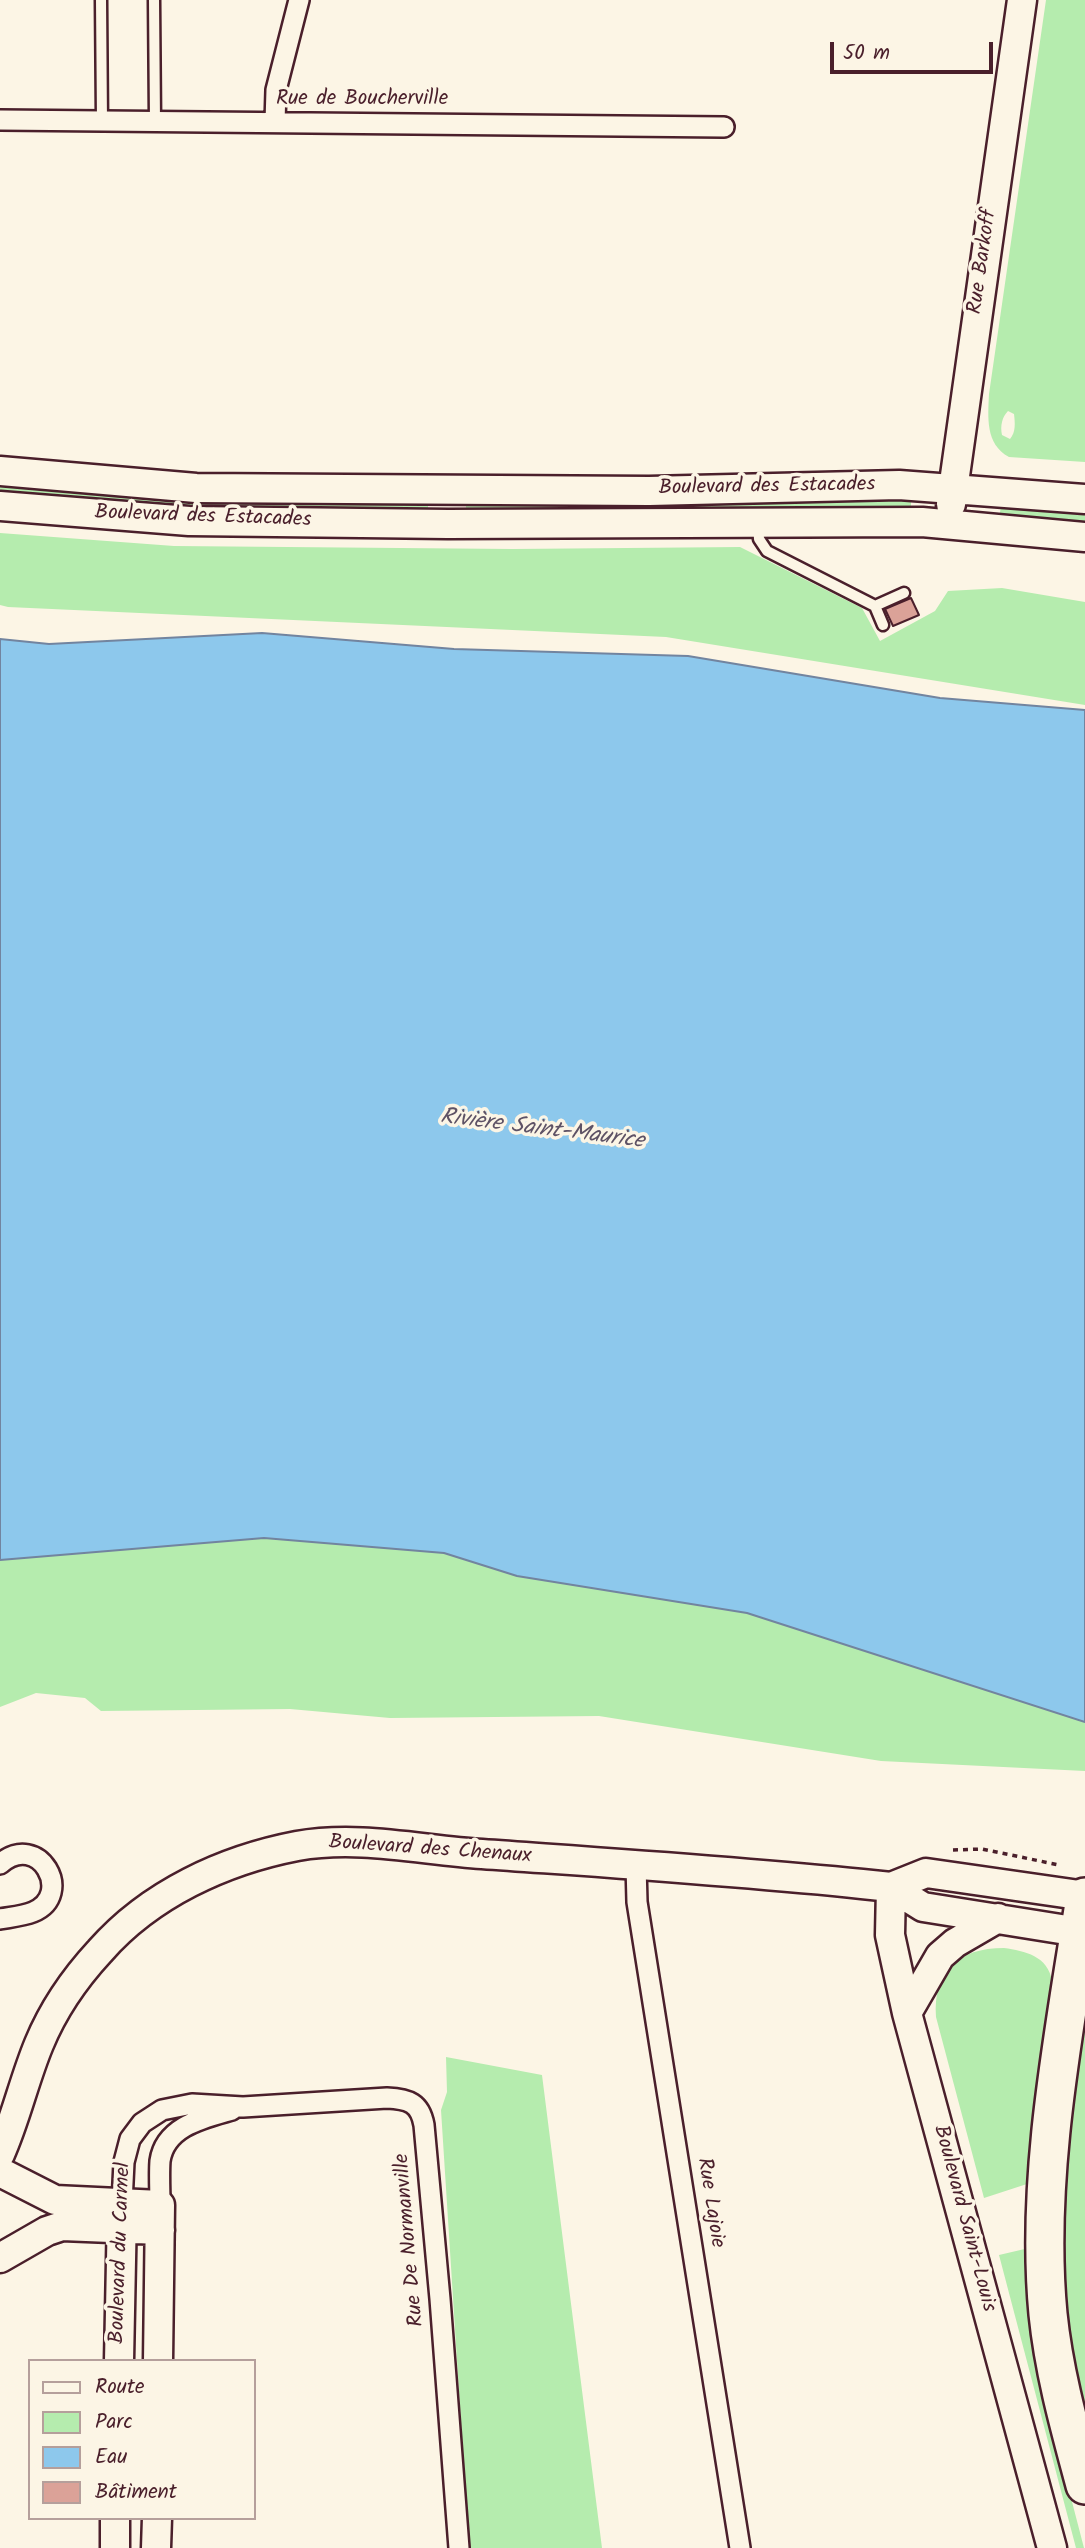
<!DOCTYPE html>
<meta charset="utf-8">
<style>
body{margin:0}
#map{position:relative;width:1085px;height:2548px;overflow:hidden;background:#fcf5e5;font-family:Kalam,sans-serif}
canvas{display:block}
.legend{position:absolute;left:28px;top:2359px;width:228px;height:161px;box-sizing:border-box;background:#fcf5e5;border:2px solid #b59f9b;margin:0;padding:9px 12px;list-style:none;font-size:21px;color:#4a1f2b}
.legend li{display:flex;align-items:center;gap:14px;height:35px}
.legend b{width:35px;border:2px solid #b59f9b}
.scale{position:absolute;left:830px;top:42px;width:163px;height:32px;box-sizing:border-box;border:4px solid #4a1f2b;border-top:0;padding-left:9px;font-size:21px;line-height:24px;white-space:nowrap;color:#4a1f2b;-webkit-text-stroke:5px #fcf5e5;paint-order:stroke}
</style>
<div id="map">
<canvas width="1085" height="2548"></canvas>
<ul class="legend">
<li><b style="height:9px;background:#fcf5e5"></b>Route</li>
<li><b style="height:19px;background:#b5ecae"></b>Parc</li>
<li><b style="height:19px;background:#8dc8ec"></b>Eau</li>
<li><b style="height:19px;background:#dba298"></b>Bâtiment</li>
</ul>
<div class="scale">50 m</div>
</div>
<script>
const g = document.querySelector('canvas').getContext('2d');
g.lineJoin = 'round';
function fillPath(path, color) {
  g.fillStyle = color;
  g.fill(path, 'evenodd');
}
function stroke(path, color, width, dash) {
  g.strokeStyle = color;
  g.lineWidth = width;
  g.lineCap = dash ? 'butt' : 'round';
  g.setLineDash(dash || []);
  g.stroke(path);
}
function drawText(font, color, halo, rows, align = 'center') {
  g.font = font + ' Kalam,sans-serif';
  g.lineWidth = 7;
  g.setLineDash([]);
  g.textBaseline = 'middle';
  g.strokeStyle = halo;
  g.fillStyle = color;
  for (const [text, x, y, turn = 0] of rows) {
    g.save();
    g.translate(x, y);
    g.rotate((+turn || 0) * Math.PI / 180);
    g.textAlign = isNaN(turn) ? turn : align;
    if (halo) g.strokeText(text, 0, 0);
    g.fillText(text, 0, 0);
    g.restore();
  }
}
fillPath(new Path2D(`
 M1046,0H1085V462L1009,457C985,444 988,417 989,394ZM1008,411L1014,414C1015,423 1016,432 1010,439L1002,435C1000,426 1002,417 1008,411Z
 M0,481L428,500V514L175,511L0,495Z
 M911,498V512L466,513V499Z
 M1001,505L1085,513V528L999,520Z
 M0,533L174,546L513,549L740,547L862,608L880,641L935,611L948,591L1002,588L1085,602V705L666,637L8,607L0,605Z
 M264,1538L444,1553L517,1576L747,1613L1085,1722V1771L881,1761L599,1716L390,1718L290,1709L101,1711L85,1698L36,1693L0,1707V1560Z
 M1004,1948C1025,1951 1048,1956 1052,1981L1056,1982L1030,2183L984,2198L936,2017C933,1971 958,1948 1004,1948Z
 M1085,1976V2443L1059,2306L1065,2137Z
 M446,2057L542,2075L602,2548H469L441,2110L447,2092Z
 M1029,2248L1056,2440L1084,2548H1076L999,2255Z`), '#b5ecae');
const water = new Path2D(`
 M262,633L454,649L688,656L940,698L1085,710V1722L747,1613L517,1576L444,1553L264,1538L0,1560V639L49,644Z`);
fillPath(water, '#8dc8ec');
stroke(water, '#72849f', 2);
const building = new Path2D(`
 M911,598L919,615L893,626L885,609Z`);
fillPath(building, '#dba298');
stroke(building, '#4a1f2b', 2);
const lane = new Path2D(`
 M101,0L102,121
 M154,0L155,121
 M758,525L759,539L767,551L875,606L904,593
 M875,606L883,625`);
const street = new Path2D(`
 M0,120L724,127
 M275,122L276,90L299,0
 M0,1864C39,1830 75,1895 33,1912C23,1916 11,1917 0,1919
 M636,1865L637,1902L740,2548
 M122,2203L124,2162L130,2139L142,2123L162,2110L192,2104L243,2107L387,2098C409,2099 420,2103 424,2125L440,2299L459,2548
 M160,2205C160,2191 159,2175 160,2161C165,2126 204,2118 232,2110`);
const secondary = new Path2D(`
 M0,471L196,488L649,491L899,485L1085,499
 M951,504L1022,0
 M0,506L189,521L448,524L922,522L1085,537
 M891,1887L890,1935L907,2013L1052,2548
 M891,1887L926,1873L1085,1896
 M907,2013L940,1956L955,1943L998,1918
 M0,2154C16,2118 24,2080 39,2044C53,2010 75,1978 100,1951C150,1894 224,1860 297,1846C359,1835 421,1850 482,1854C609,1863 736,1871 862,1884L891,1887L923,1907L1085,1933
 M0,2172L55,2200L160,2205L158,2361
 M0,2258L47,2231L62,2226L160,2230
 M119,2361L122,2210
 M115,2548V2518
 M156,2548L157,2518`);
const highway = new Path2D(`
 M1085,1897C1064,2032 1035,2178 1048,2314C1054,2373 1070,2429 1085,2485`);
stroke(lane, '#4a1f2b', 15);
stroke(street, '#4a1f2b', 24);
stroke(secondary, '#4a1f2b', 33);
stroke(highway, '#4a1f2b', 42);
stroke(new Path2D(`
 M953,1850L982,1849L1059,1865`), '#4a1f2b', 3.5, [5, 5]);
stroke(lane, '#fcf5e5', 10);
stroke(street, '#fcf5e5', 19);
stroke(secondary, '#fcf5e5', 28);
stroke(highway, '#fcf5e5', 37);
drawText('21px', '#4a1f2b', '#fcf5e5', [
 ["Rue de Boucherville",362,100],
 ["Rue Barkoff",984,262,-82],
 ["Boulevard des Estacades",767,488,-1],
 ["Boulevard des Estacades",203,518,2],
 ["Boulevard des Chenaux",430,1851,4],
 ["Rue Lajoie",709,2203,81],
 ["Boulevard Saint-Louis",963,2219,75],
 ["Rue De Normanville",411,2240,-95],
 ["Boulevard du Carmel",122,2253,-88]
]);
drawText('italic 23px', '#5e5265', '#fcf5e5', [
 ["Rivière Saint-Maurice",542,1131,7]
]);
</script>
